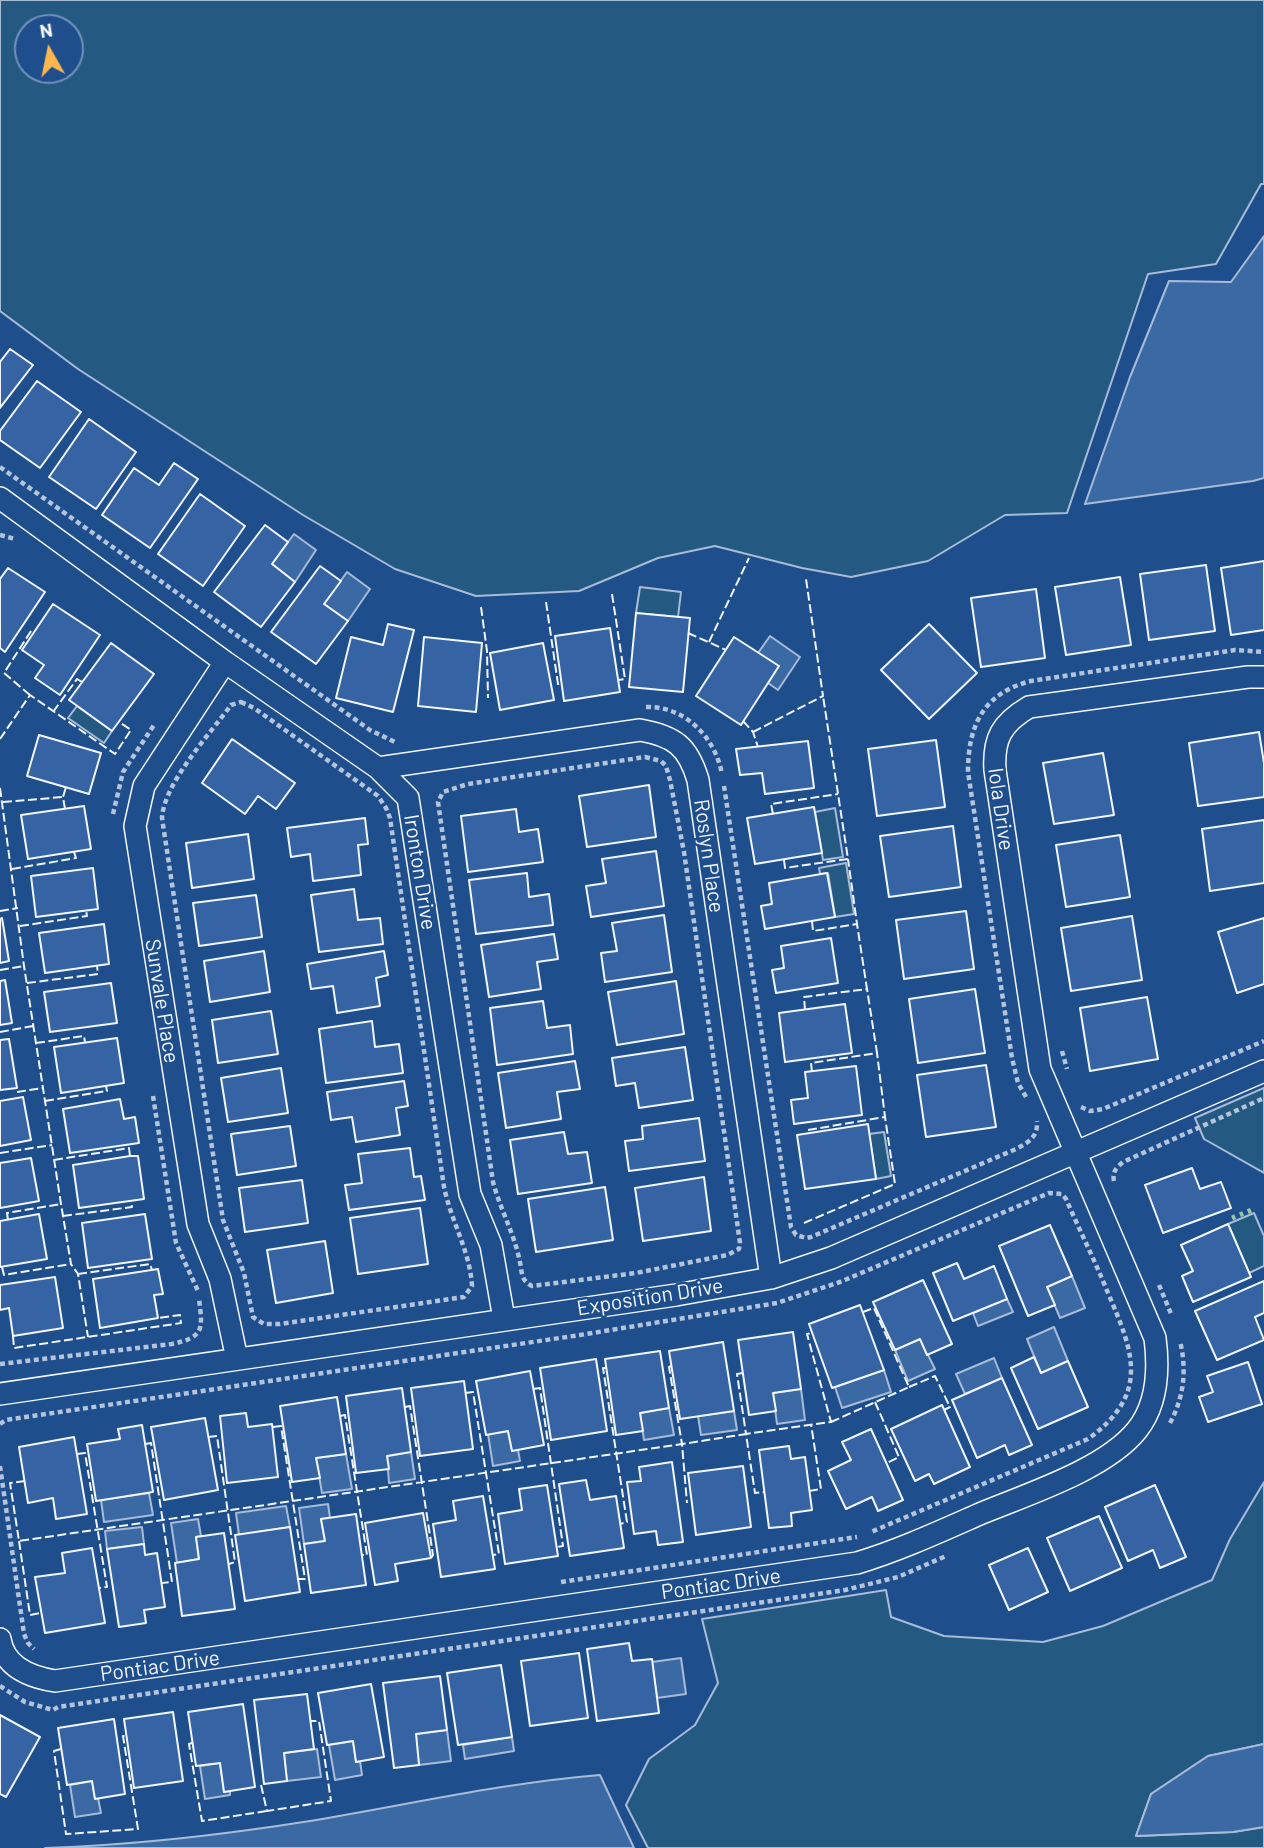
<!DOCTYPE html>
<style>
body{margin:0}
#map{position:relative;width:1264px;height:1848px;overflow:hidden;background:#1f4e8c;font-family:Barlow,sans-serif}
canvas{display:block}
.north{position:absolute;left:14px;top:14px;width:70px;height:70px;box-sizing:border-box;background:#1f4e8c;border:2px solid #7391ba;border-radius:50%;rotate:351deg;font-size:19px;font-weight:700;line-height:28px;text-align:center;color:#f2f6ff}
.north::after{content:'';display:block;margin:auto;width:24px;height:32px;background:#ffb74d;clip-path:polygon(50% 0,100% 100%,50% 72%,0 100%)}
</style>
<div id="map">
<canvas width="1264" height="1848"></canvas>
<div class="north">N</div>
</div>
<script>
const g = document.querySelector('canvas').getContext('2d');
g.lineJoin = 'round';
function fillPath(path, color) {
  g.fillStyle = color;
  g.fill(path, 'evenodd');
}
function stroke(path, color, width, dash) {
  g.strokeStyle = color;
  g.lineWidth = width;
  g.lineCap = dash ? 'butt' : 'round';
  g.setLineDash(dash || []);
  g.stroke(path);
}
function drawText(font, color, halo, rows, align = 'center') {
  g.font = font + ' Barlow,sans-serif';
  g.lineWidth = 5;
  g.setLineDash([]);
  g.textBaseline = 'middle';
  g.strokeStyle = halo;
  g.fillStyle = color;
  for (const [text, x, y, turn = 0] of rows) {
    g.save();
    g.translate(x, y);
    g.rotate((+turn || 0) * Math.PI / 180);
    g.textAlign = isNaN(turn) ? turn : align;
    if (halo) g.strokeText(text, 0, 0);
    g.fillText(text, 0, 0);
    g.restore();
  }
}
const green = new Path2D(`
 M0,0H1264V184H1261L1216,264L1148,274L1067,513L1005,515L928,561L851,577L802,568L715,546L658,558L579,591L476,596L395,569L303,515L78,369L0,311ZM28,28H70V70H28Z
 M640,587L681,592L678,617L636,613Z
 M77,706L112,731L104,743L68,718Z
 M835,808L843,857L823,860L815,812Z
 M846,863L854,914L835,917L828,873L820,874L819,868Z
 M1264,1088V1173L1204,1139L1195,1118Z
 M884,1132L891,1176L876,1179L869,1134Z
 M1254,1213L1264,1236V1266L1249,1273L1228,1224Z
 M1264,1482V1744L1208,1756L1151,1794L1136,1836L1233,1832L1264,1827V1848H648L626,1805L649,1759L695,1725L718,1683L702,1619L886,1590L891,1617L944,1636L1043,1642L1103,1626L1212,1580L1230,1539Z`);
fillPath(green, '#245a82');
stroke(green, '#a8bbd7', 2);
const water = new Path2D(`
 M1264,236V478L1253,481L1085,504L1130,377L1169,281L1231,282Z
 M294,534L316,550L295,582L272,564Z
 M347,572L370,589L348,621L324,604Z
 M770,636L800,657L778,690L768,683L778,666L758,653Z
 M1072,1276L1085,1308L1060,1318L1047,1287Z
 M1007,1299L1013,1312L978,1326L973,1313Z
 M1054,1327L1068,1361L1041,1373L1027,1339Z
 M920,1339L935,1369L908,1381L895,1350Z
 M994,1358L1002,1378L965,1394L956,1374Z
 M884,1370L891,1392L842,1408L835,1387Z
 M801,1389L805,1420L777,1424L773,1393Z
 M669,1408L674,1435L644,1440L640,1413Z
 M734,1411L737,1430L701,1435L698,1416Z
 M508,1431L512,1450H518L520,1461L493,1466L488,1434Z
 M411,1452L415,1479L389,1483L387,1456Z
 M346,1454L352,1489L322,1493L316,1458Z
 M149,1493L153,1515L104,1522L101,1500Z
 M328,1504L330,1518L321,1519L325,1541L304,1544L299,1508Z
 M286,1506L290,1527L239,1535L236,1513Z
 M198,1519L201,1536L196,1537L199,1559L177,1563L171,1523Z
 M142,1527L144,1544L107,1549L105,1531Z
 M681,1658L686,1694L657,1698L652,1662Z
 M447,1730L451,1761L419,1765L416,1734Z
 M512,1737L514,1751L465,1759L463,1745Z
 M353,1741L356,1762L360,1761L362,1775L335,1780L329,1745Z
 M1264,1744V1827L1233,1832L1136,1836L1151,1794L1208,1756Z
 M317,1749L321,1777L287,1781L284,1753Z
 M220,1763L224,1792L230,1791V1795L205,1799L200,1766Z
 M600,1775L634,1848H45C134,1845 222,1835 310,1821C407,1805 502,1783 600,1775Z
 M92,1781L95,1798H98L101,1813L75,1817L70,1785Z`);
fillPath(water, '#3b69a3');
stroke(water, '#a8bbd7', 2);
const building = new Path2D(`
 M10,349L33,365L0,408V362Z
 M37,381L81,412L40,468L0,440V431Z
 M89,419L136,452L96,509L49,477Z
 M174,463L198,479L150,548L102,515L134,468L159,485Z
 M200,494L245,526L203,586L158,554Z
 M265,525L288,542L272,564L295,582L261,627L214,592Z
 M1264,561V630L1231,635L1221,568Z
 M1206,565L1215,631L1149,640L1140,574Z
 M320,566L341,581L324,604L348,621L316,664L271,632Z
 M8,568L45,592L5,652L0,648V579Z
 M1120,577L1131,645L1066,655L1055,587Z
 M1036,589L1045,658L981,667L971,598Z
 M53,604L100,635L60,695L35,678L44,665L22,650Z
 M636,613L690,618L683,692L629,687Z
 M388,624L414,630L393,712L336,698L351,637L383,645Z
 M929,624L977,673L929,719L881,670Z
 M610,628L620,692L564,701L555,636Z
 M424,637L482,643L476,712L418,706Z
 M734,637L779,666L741,725L696,696Z
 M111,643L154,674L112,731L69,700Z
 M543,643L554,700L500,710L490,653Z
 M1259,732L1264,763V797L1198,806L1189,743Z
 M39,735L101,753L89,794L27,776Z
 M232,739L295,783L276,809L258,796L245,814L202,783Z
 M936,740L945,807L877,816L868,749Z
 M808,741L814,788L765,794L762,773L740,775L736,749Z
 M1103,753L1114,815L1054,824L1043,763Z
 M649,785L656,837L587,847L579,796Z
 M84,806L91,849L28,859L21,815Z
 M814,807L822,853L755,864L747,818Z
 M516,809L519,832L538,829L543,862L468,872L461,816Z
 M365,818L368,844L358,845L361,875L313,881L310,854L291,857L287,828Z
 M1264,820V883L1210,891L1202,829Z
 M953,826L961,887L889,897L880,836Z
 M248,834L254,879L192,888L186,843Z
 M1120,835L1130,897L1066,907L1056,845Z
 M656,851L664,906L591,917L586,886L606,883L602,859Z
 M93,868L98,909L36,917L31,876Z
 M527,873L529,897L549,894L553,925L476,934L469,880Z
 M827,873L835,917L765,929L761,906L772,904L769,883Z
 M354,889L358,920L380,918L383,944L319,952L311,895Z
 M256,895L262,937L199,946L193,903Z
 M966,911L974,969L904,979L896,920Z
 M664,915L672,972L605,982L601,953L617,951L612,923Z
 M1132,916L1142,980L1071,991L1061,928Z
 M2,918L9,961L0,963V919Z
 M1264,918V984L1237,993L1218,932Z
 M104,924L109,964L45,973L39,933Z
 M554,934L558,959L537,962L541,989L489,997L481,945Z
 M831,938L838,983L776,993L772,970L784,968L781,946Z
 M264,951L270,992L210,1002L204,961Z
 M384,951L388,975L376,978L380,1006L337,1013L333,986L311,989L307,964Z
 M5,980L12,1023L0,1025V981Z
 M676,981L684,1034L617,1045L608,992Z
 M111,983L117,1023L50,1032L44,992Z
 M975,989L985,1053L918,1063L909,999Z
 M1147,997L1158,1059L1090,1071L1080,1008Z
 M543,1001L547,1028L570,1025L573,1054L497,1065L490,1008Z
 M845,1004L852,1053L785,1062L779,1013Z
 M271,1011L278,1054L218,1063L212,1020Z
 M372,1021L375,1047L399,1044L403,1073L326,1083L319,1029Z
 M117,1038L124,1083L61,1093L54,1047Z
 M9,1039L17,1088L0,1090V1040Z
 M685,1047L693,1100L639,1108L635,1083L616,1086L612,1058Z
 M575,1061L580,1089L557,1092L561,1119L506,1128L498,1073Z
 M986,1065L996,1127L926,1137L917,1075Z
 M856,1066L862,1115L794,1124L791,1100L808,1098L805,1072Z
 M281,1068L288,1113L228,1122L221,1078Z
 M404,1081L408,1106L396,1108L400,1135L356,1142L352,1117L331,1120L327,1092Z
 M23,1097L31,1140L0,1146V1101Z
 M120,1099L124,1119L135,1117L139,1143L70,1153L63,1109Z
 M699,1118L705,1161L629,1171L625,1141L643,1139L642,1126Z
 M868,1124L876,1179L805,1189L797,1135Z
 M290,1126L296,1166L237,1175L231,1134Z
 M564,1132L568,1154L587,1152L592,1183L518,1194L510,1140Z
 M410,1148L414,1177L421,1176L425,1200L349,1210L345,1185L362,1183L358,1154Z
 M130,1156H138L144,1199L79,1208L73,1165Z
 M31,1158L39,1201L0,1208V1163Z
 M1192,1168L1200,1189L1221,1182L1231,1208L1163,1233L1145,1185Z
 M704,1177L711,1231L643,1241L635,1188Z
 M302,1180L308,1223L245,1232L239,1188Z
 M605,1187L613,1240L536,1252L528,1199Z
 M420,1208L428,1264L358,1274L350,1218Z
 M39,1214L47,1259L0,1267V1221Z
 M145,1214L152,1259L88,1268L82,1223Z
 M1228,1224L1251,1277L1193,1302L1182,1276L1193,1271L1181,1245Z
 M1050,1225L1072,1276L1047,1287L1055,1305L1028,1316L999,1246Z
 M325,1241L333,1293L276,1303L267,1250Z
 M957,1263L964,1279L994,1266L1007,1299L953,1321L933,1273Z
 M158,1269L163,1294L154,1295L158,1318L100,1328L93,1279Z
 M55,1277L63,1328L13,1336L9,1308L0,1310V1285Z
 M923,1280L952,1344L927,1355L920,1339L895,1350L873,1302Z
 M1264,1281V1313L1255,1317L1264,1340L1217,1360L1195,1311Z
 M860,1305L884,1370L832,1388L809,1324Z
 M793,1332L801,1389L773,1393L776,1411L749,1415L738,1340Z
 M723,1342L734,1411L680,1419L669,1351Z
 M660,1351L669,1408L640,1413L643,1431L616,1435L605,1359Z
 M1034,1357L1041,1373L1068,1361L1088,1407L1038,1429L1011,1368Z
 M596,1359L607,1431L551,1440L540,1368Z
 M1248,1362L1262,1404L1208,1422L1199,1397L1213,1392L1207,1376Z
 M530,1371L544,1445L512,1451L508,1431L486,1435L476,1381Z
 M1002,1378L1032,1445L1009,1455L1005,1445L977,1458L952,1400Z
 M464,1381L473,1449L420,1456L411,1388Z
 M402,1388L411,1452L387,1456L389,1469L356,1473L346,1396Z
 M337,1397L346,1454L316,1458L320,1478L292,1482L280,1406Z
 M942,1405L970,1467L934,1484L929,1474L915,1481L891,1429Z
 M246,1413L248,1427L272,1424L278,1477L227,1483L220,1416Z
 M205,1418L218,1490L164,1500L151,1427Z
 M142,1425L153,1492L96,1501L87,1444L120,1439L118,1429Z
 M871,1429L903,1500L878,1511L872,1497L846,1509L828,1471L851,1460L842,1442Z
 M74,1437L87,1514L56,1519L53,1498L28,1503L19,1447Z
 M789,1446L791,1459L805,1457L812,1510L791,1513L792,1526L769,1528L759,1450Z
 M672,1462L683,1542L658,1545L656,1531L634,1534L627,1482L641,1481L639,1467Z
 M743,1466L751,1527L696,1535L688,1473Z
 M586,1480L590,1500L616,1496L624,1548L570,1556L559,1484Z
 M547,1485L558,1556L505,1564L498,1514L522,1510L519,1489Z
 M1155,1485L1186,1557L1160,1568L1153,1550L1128,1561L1105,1507Z
 M483,1496L495,1569L441,1577L433,1524L456,1520L453,1501Z
 M423,1513L431,1558L395,1564L398,1581L375,1585L365,1523Z
 M356,1514L366,1585L311,1593L304,1544L325,1541L321,1519Z
 M1099,1516L1122,1568L1070,1591L1047,1538Z
 M290,1527L300,1592L245,1601L235,1535Z
 M224,1533L235,1609L182,1616L175,1563L199,1559L196,1537Z
 M144,1544L145,1555L157,1553L165,1607L144,1610L146,1623L119,1627L107,1549Z
 M92,1548L105,1623L45,1633L35,1577L65,1573L62,1553Z
 M1028,1548L1048,1592L1009,1610L989,1565Z
 M629,1643L632,1661L652,1659L659,1713L597,1721L587,1649Z
 M579,1653L588,1718L530,1726L521,1661Z
 M501,1665L512,1737L458,1745L447,1673Z
 M440,1676L447,1730L416,1734L419,1765L394,1768L383,1683Z
 M371,1684L384,1757L356,1762L353,1741L327,1745L318,1693Z
 M307,1694L314,1749L284,1753L287,1781L264,1784L254,1700Z
 M243,1704L255,1787L224,1792L220,1763L196,1766L188,1712Z
 M173,1712L183,1781L134,1788L124,1719Z
 M0,1715L40,1737L6,1797L0,1794Z
 M114,1719L125,1794L95,1799L92,1781L67,1785L58,1728Z`);
fillPath(building, '#3563a3');
stroke(building, '#f2f6ff', 2);
const minor = new Path2D(`
 M0,498L225,662L378,768L408,798L470,1194L491,1245L504,1319
 M225,662L144,786L135,826L198,1224L220,1279L237,1359
 M378,768L640,730C674,736 688,746 698,780L771,1278
 M0,1394L676,1295L771,1278L831,1258L1264,1071
 M0,1639C4,1667 30,1677 55,1681L857,1563C900,1550 941,1531 982,1513C1028,1494 1106,1469 1137,1430C1158,1404 1159,1369 1155,1338L1040,1069L995,770C993,738 1002,723 1029,707L1248,677H1264`);
stroke(minor, '#f2f6ff', 24);
stroke(new Path2D(`
 M0,467L370,730L395,742
 M0,535L15,539
 M241,702L254,708L378,796L386,808L390,818L444,1187C451,1221 470,1251 472,1286L464,1297L280,1324H264L253,1317L244,1273L223,1220L162,818C164,783 210,734 231,705Z
 M646,707C685,706 715,737 722,774
 M645,757L661,761L666,766L670,780L684,852L740,1243L739,1249L727,1255L636,1273L532,1286C524,1282 522,1277 521,1268C516,1236 501,1212 493,1182L438,802L443,792L468,784Z
 M724,786L791,1227L796,1235L806,1238L811,1237L1016,1149C1029,1142 1038,1137 1037,1121
 M113,814L123,772L154,725
 M1062,1051L1067,1069
 M153,1096L176,1243L198,1291
 M1026,1097L1018,1083L1012,1058L968,772C968,726 983,693 1031,681L1235,650L1264,652
 M1081,1107L1090,1111L1103,1109L1264,1041
 M1114,1181C1112,1172 1116,1168 1123,1162L1264,1098
 M1159,1285L1172,1316
 M0,1364L172,1344C204,1337 203,1330 199,1299
 M1170,1423C1184,1397 1187,1370 1180,1341
 M0,1424L6,1420L580,1335L777,1303L840,1282L1049,1193L1062,1194L1066,1199C1080,1231 1095,1261 1108,1293C1134,1353 1150,1394 1088,1439L871,1532
 M0,1466L24,1634L28,1643L34,1649
 M561,1582L857,1537
 M0,1686L25,1702L53,1710L58,1707L845,1590L898,1577L946,1556`), '#b3c4dc', 4.5, [5, 3.5]);
stroke(minor, '#1f4e8c', 21);
stroke(new Path2D(`
 M1232,1218L1254,1209`), '#97c8a6', 5, [3.5, 5]);
stroke(new Path2D(`
 M612,594L625,679L618,680
 M546,602L558,684L561,683
 M481,607L487,651L488,698
 M688,633L726,650
 M709,642L749,558
 M30,695L4,673L33,628
 M53,712L77,679L82,682
 M743,721L753,732L758,747
 M753,732L823,696L806,579
 M0,739L30,695L115,754L131,730L119,722
 M0,788L24,966L61,1204L71,1264L78,1274L88,1337
 M3,802L63,797
 M65,809L63,797L66,787
 M773,814L771,804L838,794
 M784,860L785,868L848,859L823,696
 M12,869L76,858L74,852
 M0,911L18,908
 M812,921L813,931L857,924L848,859
 M20,926L87,916L86,911
 M0,970L24,966
 M27,983L98,974L97,966
 M805,1010L804,997L867,989L857,924
 M0,1032L33,1026
 M36,1043L84,1036L85,1042
 M812,1072L811,1063L877,1053L867,989
 M17,1092L43,1088
 M45,1101L107,1091L106,1086
 M808,1130L885,1117L877,1053
 M0,1153L52,1145
 M54,1160L129,1148L130,1156
 M63,1216L132,1207L131,1201
 M8,1220L7,1213L61,1204
 M804,1223L895,1184L885,1117
 M2,1267L4,1275L71,1264
 M78,1274L150,1264L152,1270
 M13,1336L14,1348L181,1323L180,1315L158,1318
 M671,1366L669,1367L682,1444L746,1434L755,1493L764,1492
 M606,1368H603L627,1522L620,1524
 M743,1373L737,1374L746,1434L831,1422L807,1334L812,1333
 M909,1387L935,1376L950,1407L944,1410
 M533,1389L540,1388L563,1546L556,1547
 M465,1393L473,1392L499,1554L493,1555
 M875,1402L899,1457L887,1463
 M405,1407L410,1406L433,1555L431,1558
 M340,1416L345,1415L367,1555H361
 M831,1422L909,1387L874,1308L863,1312
 M273,1427L281,1426L305,1579H298
 M208,1437L217,1436L235,1562L229,1564
 M145,1444L151,1443L172,1582L162,1583
 M77,1454L85,1453L107,1587L99,1588
 M25,1481L10,1483L19,1541L682,1444L687,1503
 M809,1491L821,1489L811,1424
 M19,1541L30,1615L41,1613
 M192,1743L189,1744L202,1821L267,1811
 M61,1749L54,1751L66,1834L138,1829L123,1736H126
 M261,1785L267,1811L331,1801L319,1721H310`), '#f2f6ff', 2, [9, 3.5]);
drawText('21px', '#f2f6ff', '#1f4e8c', [
 ["Iola Drive",1001,809,82],
 ["Roslyn Place",709,856,82],
 ["Ironton Drive",420,872,81],
 ["Sunvale Place",162,1001,81],
 ["Exposition Drive",650,1297,-9],
 ["Pontiac Drive",721,1584,-8],
 ["Pontiac Drive",160,1666,-8]
]);
</script>
